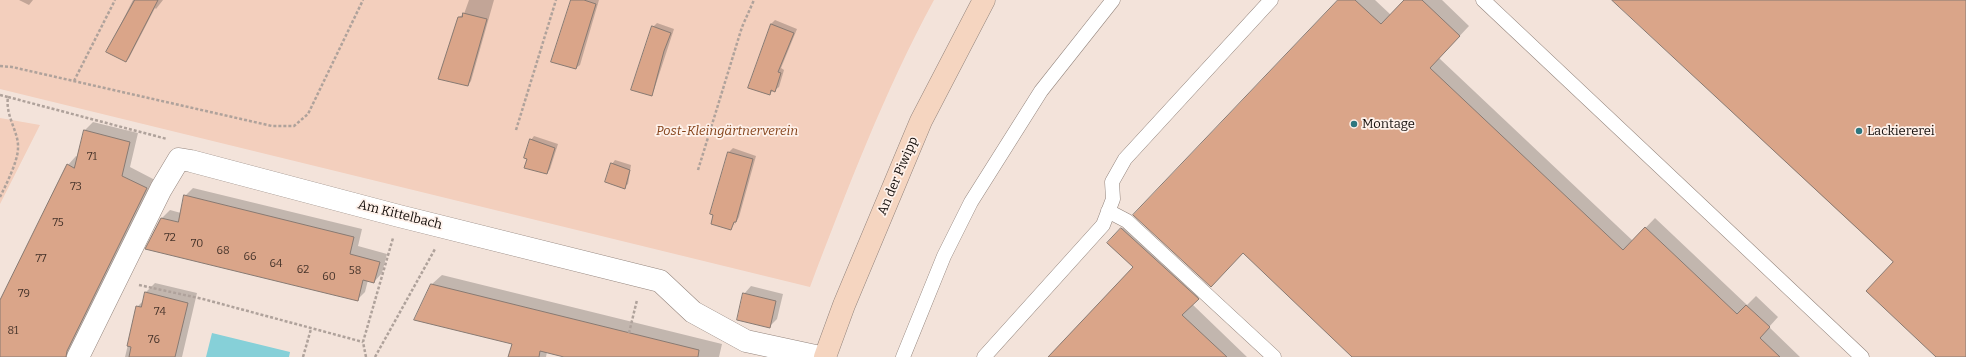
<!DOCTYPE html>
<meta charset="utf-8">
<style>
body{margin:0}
canvas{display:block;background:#f3e3da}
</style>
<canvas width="1966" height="357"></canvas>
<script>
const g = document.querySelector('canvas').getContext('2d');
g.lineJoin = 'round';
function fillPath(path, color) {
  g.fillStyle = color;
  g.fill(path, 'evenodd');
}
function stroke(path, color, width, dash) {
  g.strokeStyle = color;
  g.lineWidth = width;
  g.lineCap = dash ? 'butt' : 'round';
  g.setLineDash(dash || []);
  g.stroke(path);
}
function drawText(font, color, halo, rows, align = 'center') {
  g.font = font + ' Bitter,serif';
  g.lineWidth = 3.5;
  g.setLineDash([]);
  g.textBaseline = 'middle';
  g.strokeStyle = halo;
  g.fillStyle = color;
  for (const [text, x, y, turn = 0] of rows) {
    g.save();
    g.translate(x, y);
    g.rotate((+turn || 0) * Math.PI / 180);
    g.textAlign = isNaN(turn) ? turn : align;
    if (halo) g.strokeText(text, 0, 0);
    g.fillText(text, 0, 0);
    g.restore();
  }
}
fillPath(new Path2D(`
 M0,0H934C884,92 847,190 810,287L0,89Z
 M0,118L40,125L0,204Z`), '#f3cfbd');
fillPath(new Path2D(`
 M212,333L290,352L289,357H206Z`), '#86d0d8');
fillPath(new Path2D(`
 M19,0H33L29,5Z
 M133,0H163L156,9L155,8L129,58L126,61L107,51Z
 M469,0H494L471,81L468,85L459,17L464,14Z
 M572,0H599L580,65L576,68Z
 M1339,0H1375L1391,15L1405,0H1442L1469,26L1439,58L1633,241L1655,218L1747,305L1756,296L1778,317L1769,327L1800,357H1354Z
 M775,20L797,29L781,68L784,70L779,87L769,94L749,87L771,24Z
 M657,23L674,29L654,90L651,94L653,27Z
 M93,122L138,133L130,167L155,180L74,347L65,356L0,357V302L68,165L76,156L78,157L84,131Z
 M534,136L558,144L550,169L547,173L528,158L531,140Z
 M733,148L756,156L739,217L734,226L737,218L731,229L712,214L729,152Z
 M615,160L631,165L628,184L624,187L612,164Z
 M193,188L362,229L358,246L387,254L382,273L374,282L368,280L365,292L357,300L162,218L170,210L181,213L185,196Z
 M1132,218L1208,288L1192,304L1247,357H1050L1134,267L1108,243Z
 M442,275L722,344L719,357H569L547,352L546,357H509L513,343L432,284Z
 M155,283L197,293L182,357H125L137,307L144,300L146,292Z
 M751,286L783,294L777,319L769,327L744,294Z`), '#0003');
const building = new Path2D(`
 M135,0H158L126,62L106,52Z
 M571,0H584L596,4L576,69L551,62Z
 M1338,0H1355L1381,24L1404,0H1422L1460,36L1430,68L1623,250L1645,227L1737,314L1746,305L1770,327L1760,338L1780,357H1352L1243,253L1211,287L1133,215Z
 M1612,0H1966V357H1936L1866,291L1893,262Z
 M463,13L487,19L468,86L438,79L458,17H462Z
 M771,24L794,33L778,72L781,73L775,92L771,90L770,95L748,88Z
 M652,26L671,33L664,51L652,96L631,90Z
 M84,130L130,142L122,176L147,188L67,351L66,357H0V300L67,164L74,168Z
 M530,139L555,148L547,174L524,168L527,159L524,158Z
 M728,152L753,159L736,222H734L731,230L711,224L713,215L710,214Z
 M611,163L630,170L625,189L605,182Z
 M184,195L354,237L350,254L380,262L374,283L363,280L358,301L145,249L161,218L178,222Z
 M1121,228L1199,299L1182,315L1227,357H1048L1133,267L1107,243Z
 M431,284L699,350L698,357H564L540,351L539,357H508L512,344L414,320Z
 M145,292L188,303L175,357H129L131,347L127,346L136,306L141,307Z
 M743,293L776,301L770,328L737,320Z`);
fillPath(building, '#daa589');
stroke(building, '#887a72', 1);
const lane = new Path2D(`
 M1483,0L1862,357
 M1108,211L1127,221L1274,357
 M903,357L944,256L971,202L1041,91L1113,0
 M984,357L1103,225L1113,199L1112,182L1125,159L1271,0`);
const street = new Path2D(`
 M78,357L161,189L179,159L191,161L399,216L660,281L693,312L746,341L820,357`);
const secondary = new Path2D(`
 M825,357L844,305L921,121L984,0`);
stroke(lane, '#93847c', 15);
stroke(street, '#93847c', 23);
stroke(secondary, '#93847c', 23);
stroke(new Path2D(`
 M0,66L12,67L272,126H294L308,114L363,0
 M74,81L115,0
 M0,95L8,97
 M516,130L556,0
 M698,170L742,27L754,0
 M0,197C6,185 18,161 18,148C19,132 5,116 8,97L167,139
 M139,285L203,299L363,342
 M629,333L637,300
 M303,357L311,329
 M366,357L363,342L393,238
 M375,357L435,249`), '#afa29b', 2.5, [3, 2]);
stroke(lane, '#fff', 14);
stroke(street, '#fff', 22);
stroke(secondary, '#f5d5c0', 22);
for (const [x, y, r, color] of [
 [1354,124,4,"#2e777f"],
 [1859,131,4,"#2e777f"]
]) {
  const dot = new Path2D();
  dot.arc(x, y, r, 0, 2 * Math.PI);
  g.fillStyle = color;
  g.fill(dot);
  stroke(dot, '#fef1ea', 1.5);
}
drawText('11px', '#45332a', null, [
 ["71",92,157],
 ["73",76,187],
 ["75",58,223],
 ["72",170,238],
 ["70",197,244],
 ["68",223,251],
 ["66",250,257],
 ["77",41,259],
 ["64",276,264],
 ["62",303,270],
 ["58",355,271],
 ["60",329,277],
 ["79",24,294],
 ["74",160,312],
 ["81",13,331],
 ["76",154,340]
]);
drawText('13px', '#130d0a', '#fef1ea', [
 ["Montage",1362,124],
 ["Lackiererei",1867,131]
], 'left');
drawText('italic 13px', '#844219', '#fef1ea', [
 ["Post-Kleingärtnerverein",727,131]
]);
drawText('13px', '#130d0a', '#fef1ea', [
 ["An der Piwipp",898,176,-67],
 ["Am Kittelbach",400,215,14]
]);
</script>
